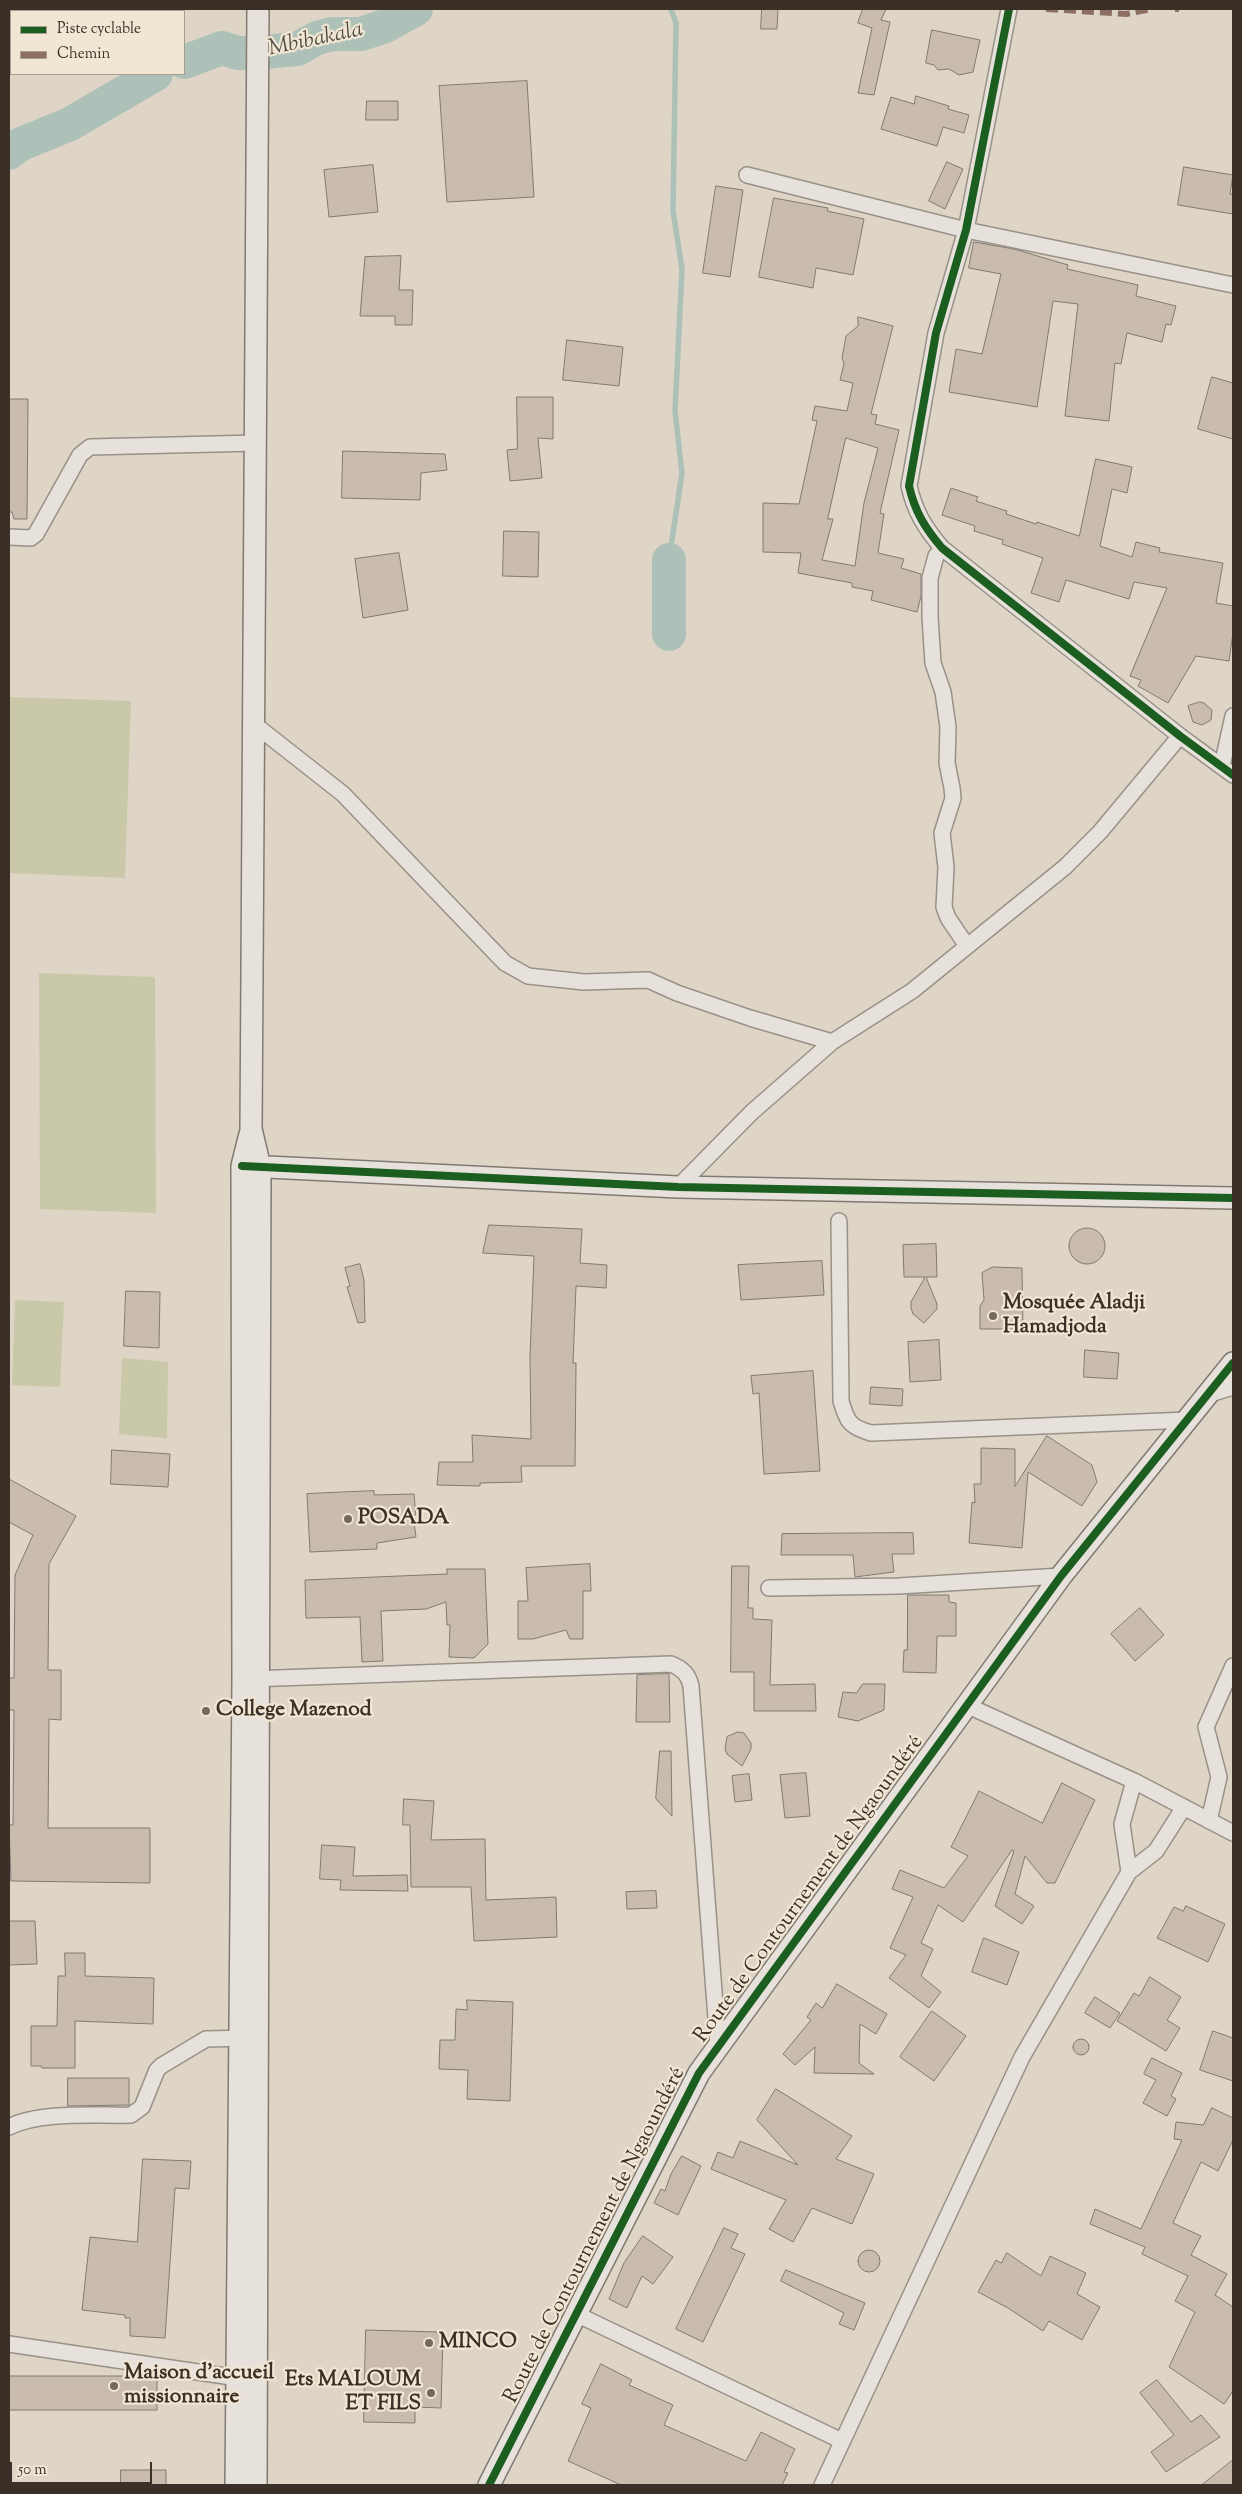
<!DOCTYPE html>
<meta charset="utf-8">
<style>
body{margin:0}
#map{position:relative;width:1242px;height:2494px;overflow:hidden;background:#ded5c6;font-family:"Sorts Mill Goudy",serif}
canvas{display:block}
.frame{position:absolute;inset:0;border:10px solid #3a3027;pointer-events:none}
.legend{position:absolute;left:10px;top:10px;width:175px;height:65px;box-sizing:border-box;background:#f1e6d3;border:1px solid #a89d8e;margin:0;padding:6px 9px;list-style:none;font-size:15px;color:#3a3027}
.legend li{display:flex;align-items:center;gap:10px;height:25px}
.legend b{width:25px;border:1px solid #a89d8e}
.scale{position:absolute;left:10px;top:2462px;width:142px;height:22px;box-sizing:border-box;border:2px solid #3a3027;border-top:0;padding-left:6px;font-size:15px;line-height:18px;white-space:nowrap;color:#3a3027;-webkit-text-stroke:4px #f1e6d3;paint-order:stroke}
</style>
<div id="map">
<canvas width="1242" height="2494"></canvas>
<div class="frame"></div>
<ul class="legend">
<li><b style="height:6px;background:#1b5e20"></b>Piste cyclable</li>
<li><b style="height:6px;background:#8d6e63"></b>Chemin</li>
</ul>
<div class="scale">50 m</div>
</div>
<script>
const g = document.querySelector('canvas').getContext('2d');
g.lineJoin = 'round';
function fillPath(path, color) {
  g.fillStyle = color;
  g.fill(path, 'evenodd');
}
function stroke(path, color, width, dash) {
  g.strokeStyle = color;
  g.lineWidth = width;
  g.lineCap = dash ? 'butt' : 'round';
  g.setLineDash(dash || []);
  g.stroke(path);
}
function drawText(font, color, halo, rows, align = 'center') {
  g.font = font + ' "Sorts Mill Goudy",serif';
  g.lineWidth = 4.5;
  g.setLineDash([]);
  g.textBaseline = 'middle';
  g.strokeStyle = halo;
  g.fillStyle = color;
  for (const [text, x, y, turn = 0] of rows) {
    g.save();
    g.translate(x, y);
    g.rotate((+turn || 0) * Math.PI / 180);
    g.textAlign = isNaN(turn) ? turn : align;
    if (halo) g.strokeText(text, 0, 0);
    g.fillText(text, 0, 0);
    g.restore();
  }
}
fillPath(new Path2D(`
 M9,697L131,701L125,878L9,873Z
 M39,973L155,977L156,1213L40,1209Z
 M15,1300L64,1302L60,1387L12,1385Z
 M122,1358L168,1362L167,1438L119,1434Z`), '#c9c8a8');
stroke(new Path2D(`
 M669,560L682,473L675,411L682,269L673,211L676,23L671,9`), '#adc1b9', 5.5);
stroke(new Path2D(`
 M184,62L222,48L238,53H254L297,49L317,38L332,34H361L385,26L416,9
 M9,153L19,145L70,124L156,74
 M669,560V634`), '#adc1b9', 34);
const building = new Path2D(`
 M762,9H778L777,29H761Z
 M863,9H886L881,20L890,22L874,95L858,93L872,28L858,23Z
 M932,30L980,40L973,72L959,75L949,69L938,70L934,65L926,63Z
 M527,81L534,197L447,202L439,86Z
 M916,96L949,106L948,109L969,115L964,133L943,127L937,146L881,129L891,97L914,104Z
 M367,101H398V120H366Z
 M947,162L963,169L945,209L929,201Z
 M373,165L378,212L329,217L324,170Z
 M1184,167L1233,175L1230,194H1233V214L1178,205Z
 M716,186L743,190L730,277L703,273Z
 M774,198L828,208L827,211L864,219L853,275L816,268L813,288L759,277Z
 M974,242L1014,249L1068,265L1067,269L1138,285L1136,296L1176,306L1171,325L1166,324L1162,342L1127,333L1121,364L1115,363L1109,421L1065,416L1078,304L1053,301L1037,407L949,392L956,349L982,354L1001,274L969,268Z
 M401,256L399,290H413L412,325H395V316H360L365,257Z
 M858,317L893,326L871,414L877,415L875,424L899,430L880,513L884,514L878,553L904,559L901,568L921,574V596L917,612L871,600L873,591L852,587V583L798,573L801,553L763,552V503L799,504L817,421L812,420L815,406L847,411L853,383L840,380L844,364L842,358L846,336L858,326ZM846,438L878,448L864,503L855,566L822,560L833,519H828Z
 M567,340L623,347L619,386L563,380Z
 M1212,377L1233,383V439L1198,429Z
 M517,397H553V439L538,438L542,478L510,481L507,450L517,449Z
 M9,399H28L27,519H14L12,512H9Z
 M343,451L445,454L447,470L421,473L420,500L342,498Z
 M1096,459L1132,467L1127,493L1112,489L1100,546L1132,557L1136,542L1160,548L1159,552L1223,563L1216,603L1233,606V633L1229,661L1196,656L1168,703L1138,686L1141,680L1130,676L1167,588L1134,582L1129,599L1066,580L1059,602L1031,593L1043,558L1002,544L1003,540L974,531L975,526L942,515L951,488L978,497L976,501L1007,511L1006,514L1036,524L1037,522L1079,536Z
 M504,531L539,532L538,577L503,576Z
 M399,553L408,610L363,618L355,559Z
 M1200,702L1204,703L1212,710L1211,720L1202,725L1193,722L1188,706Z
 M489,1225L582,1229L580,1263L607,1265L606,1288L576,1286L573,1363H576L575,1466H521L522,1482L480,1483V1486L437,1485L439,1462H473L472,1435L531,1439L530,1357L534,1256L483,1253Z
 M1069 1246a18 18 0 1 1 36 0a18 18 0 1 1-36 0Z
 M936,1244L937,1277H926L937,1304V1309L924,1323L913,1314L911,1308V1302L925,1277H904L903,1245Z
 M822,1261L824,1295L741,1300L738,1265Z
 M360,1264L364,1280L365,1322L358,1323L347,1287L350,1286L345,1268Z
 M993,1267L1022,1268L1023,1329H980V1306L984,1300L982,1273Z
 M126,1291L160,1292L159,1348L124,1346Z
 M939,1340L941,1380L910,1382L908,1342Z
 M1085,1350L1119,1353L1117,1379L1084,1377Z
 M813,1371L820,1471L764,1474L759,1393L753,1394L751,1376Z
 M871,1387L903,1389L902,1406L870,1404Z
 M1047,1436L1092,1465L1097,1482L1082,1506L1028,1472L1022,1548L969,1543L972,1502L975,1503L974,1484H981V1448L1015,1449V1486Z
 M112,1450L170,1454L168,1487L111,1484Z
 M9,1479L76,1516L49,1564L48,1670H61V1720L49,1719L48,1828H150V1883L11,1881L9,1825H13L14,1710H9V1678H14L15,1575L33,1535L9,1522Z
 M374,1491V1495L414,1494L416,1515H413L416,1537L377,1543V1549L310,1552L307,1494Z
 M913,1533L914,1554H892L894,1572L855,1577L853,1555H781L782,1534Z
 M590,1564L591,1591H583V1639H570L566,1630L533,1639H518V1601H528L526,1568Z
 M732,1566H749L748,1608H753V1619L772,1620L770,1685L815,1684L816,1711H754V1672H731Z
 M447,1569H485L488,1644L474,1658L449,1657L450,1625H447L446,1602L426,1609L381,1611L383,1661L362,1662L360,1617L306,1618L305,1580L447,1574Z
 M908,1595H949V1602L956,1603V1636H937L936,1673L903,1672L904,1650H907Z
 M1140,1608L1164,1635L1135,1661L1111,1634Z
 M669,1674L670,1722H636L637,1675Z
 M863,1684H885L884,1710L858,1721L838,1717L843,1692L856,1693Z
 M738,1732L744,1733L751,1743V1749L742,1766L727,1754L725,1749L727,1737Z
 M660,1751H671L672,1816L656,1799Z
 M806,1773L810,1816L785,1818L780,1775Z
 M749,1774L752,1800L735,1802L732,1776Z
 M1062,1783L1095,1800L1055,1883H1047L1025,1856L1015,1894L1034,1906L1022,1924L995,1906L1014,1851L1012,1850L963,1922L938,1905L921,1943L933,1949L921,1976L941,1992L929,2008L889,1978L906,1955L890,1948L913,1897L892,1889L900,1870L944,1888L968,1856L951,1847L979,1791L1042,1823Z
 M404,1799L434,1801L431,1840L485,1839L486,1900L556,1897L557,1937L474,1941L471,1887H411L410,1825H403Z
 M322,1845L355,1847L353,1876L407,1875L408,1891L340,1890L341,1880L320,1879Z
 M656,1891L657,1908L627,1909L626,1892Z
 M1186,1906L1225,1924L1208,1962L1157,1938L1174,1907L1183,1911Z
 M9,1921H35L37,1964L9,1965Z
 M984,1938L1019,1952L1007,1985L972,1972Z
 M65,1953H85V1976L154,1978L153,2024L75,2021V2068H42L41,2066H31V2026H57L58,1976H65Z
 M1150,1977L1181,1997L1167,2020L1180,2028L1166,2051L1117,2021L1134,1993L1139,1996Z
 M837,1984L887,2014L876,2034L860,2024L859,2063L874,2074L814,2073L815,2047L795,2065L783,2054L811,2020L807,2017L816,2003L822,2008Z
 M1095,1997L1120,2013L1110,2028L1085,2013Z
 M467,2000L513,2002L510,2101L467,2099L468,2070L439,2069L440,2040H455L456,2009L467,2010Z
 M932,2011L966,2036L934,2081L900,2057Z
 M1213,2031L1233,2038V2081L1200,2070Z
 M1073 2047a8 8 0 1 1 16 0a8 8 0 1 1-16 0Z
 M1152,2058L1182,2073L1171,2096L1176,2099L1167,2116L1143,2103L1156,2080L1144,2074Z
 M68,2078H129V2105L68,2106Z
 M776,2089L852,2136L836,2159L874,2174L852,2224L812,2208L793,2242L769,2229L786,2200L711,2169L718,2152L733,2158L740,2141L798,2165L757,2120Z
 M1212,2108L1233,2118V2140L1218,2171L1201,2162L1173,2223L1201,2236L1191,2255L1227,2274L1215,2295L1233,2307V2391L1224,2404L1169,2367L1195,2312L1175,2301L1188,2276L1142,2254L1145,2247L1090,2224L1095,2209L1141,2229L1182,2140L1174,2139L1176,2122L1203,2125Z
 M682,2156L701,2166L678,2215L654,2203L661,2189L665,2191L671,2174Z
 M143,2159L191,2161L189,2189L175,2188L165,2338L130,2336V2318H125V2315L82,2310L90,2237L137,2242Z
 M724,2228L738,2234L731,2248L745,2254L703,2342L676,2329Z
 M643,2236L673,2257L653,2284L642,2276L627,2308L609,2299L624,2263Z
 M858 2261a11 11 0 1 1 22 0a11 11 0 1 1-22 0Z
 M1007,2253L1041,2276L1050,2256L1086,2273L1077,2294L1100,2307L1082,2340L1049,2321L1043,2331L1008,2308L978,2292L996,2260L1001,2263Z
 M786,2270L865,2303L854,2330L839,2324L844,2313L781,2281Z
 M366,2330L437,2332V2334L443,2335L441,2408L415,2407V2423L364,2422Z
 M601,2364L632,2380L629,2385L673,2405L664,2425L746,2461L761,2432L795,2449L784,2472L788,2473L782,2485H621L568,2461L591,2408L582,2404Z
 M9,2376H157V2410H9Z
 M1157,2380L1191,2422L1201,2415L1220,2437L1166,2472L1151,2452L1174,2435L1140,2393Z
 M1233,2460V2485H1202Z
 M121,2470H166V2485H121Z`);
fillPath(building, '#cabbaf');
stroke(building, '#807a72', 1);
const street = new Path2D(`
 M1009,9L966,230L936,333L909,486C915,512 925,528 942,548L1180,736L1233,775
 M747,175L966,230L1233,285
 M9,537L31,538L36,534L80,455L90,447L256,443
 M942,548L936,556L930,578V617L933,663L943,692L948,727L947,763L952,788L953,798L942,833L946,867L944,907L948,918L967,946
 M254,724L343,794L505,963L528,976L584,982L648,980L677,993L750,1018L832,1042
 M1222,766L1233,716
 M678,1187L752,1112L832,1042L912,991L1065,867L1100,832L1180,736
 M839,1221L841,1401C847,1422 850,1427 871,1433L1188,1420
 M1210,1394L1233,1387
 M769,1588L899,1586L1061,1576
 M250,1679L671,1664C683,1669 688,1674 691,1686L718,2045
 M966,1705L1134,1781L1233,1833
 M1209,1821L1219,1777L1206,1727L1233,1666
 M1129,1872L1122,1824L1134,1781
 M9,2127C40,2111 96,2116 131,2115L142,2107L157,2070L161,2066L206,2039L249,2038
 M576,2314L842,2441
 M9,2344L245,2379
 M822,2485L1022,2057L1129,1872L1156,1851L1184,1807`);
const secondary = new Path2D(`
 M247,1166L678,1187L1233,1198
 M236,2485L243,1679L242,1166L250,1134
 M256,2485L260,1167L251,1129L258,9
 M489,2485L699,2073L1061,1576L1233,1363`);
stroke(street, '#989187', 18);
stroke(secondary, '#807a72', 24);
stroke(street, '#e6e1da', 15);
stroke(secondary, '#e6e1da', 21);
stroke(new Path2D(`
 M1046,9L1126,14L1152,9
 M1175,9H1179`), '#8d6e63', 6, [12, 6]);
stroke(new Path2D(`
 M1009,9L966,230L936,333L909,486C915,512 925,528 942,548L1180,736L1233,775
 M242,1166L678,1187L1233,1198
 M489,2485L699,2073L1061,1576L1233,1363`), '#1b5e20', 8);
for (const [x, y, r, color] of [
 [993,1316,5,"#736a5f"],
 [348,1519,5,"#736a5f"],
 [206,1711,5,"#736a5f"],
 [429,2343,5,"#736a5f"],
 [114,2386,5,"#736a5f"],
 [431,2393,5,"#736a5f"]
]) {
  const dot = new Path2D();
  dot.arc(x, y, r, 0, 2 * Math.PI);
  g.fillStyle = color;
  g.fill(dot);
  stroke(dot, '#f1e6d3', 2);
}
drawText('bold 21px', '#3a3027', '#f1e6d3', [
 ["Mosquée Aladji",1003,1304],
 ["Hamadjoda",1003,1328],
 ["POSADA",358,1519],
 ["College Mazenod",216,1711],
 ["MINCO",439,2343],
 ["Maison d'accueil",124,2374],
 ["missionnaire",124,2398],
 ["Ets MALOUM",421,2381,"right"],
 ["ET FILS",421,2405,"right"]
], 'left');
drawText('21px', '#3a3027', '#f1e6d3', [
 ["Route de Contournement de Ngaoundéré",810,1890,-54],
 ["Route de Contournement de Ngaoundéré",596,2236,-63]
]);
drawText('italic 22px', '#4d4b43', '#f1e6d3', [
 ["Mbibakala",316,41,-12]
]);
</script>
